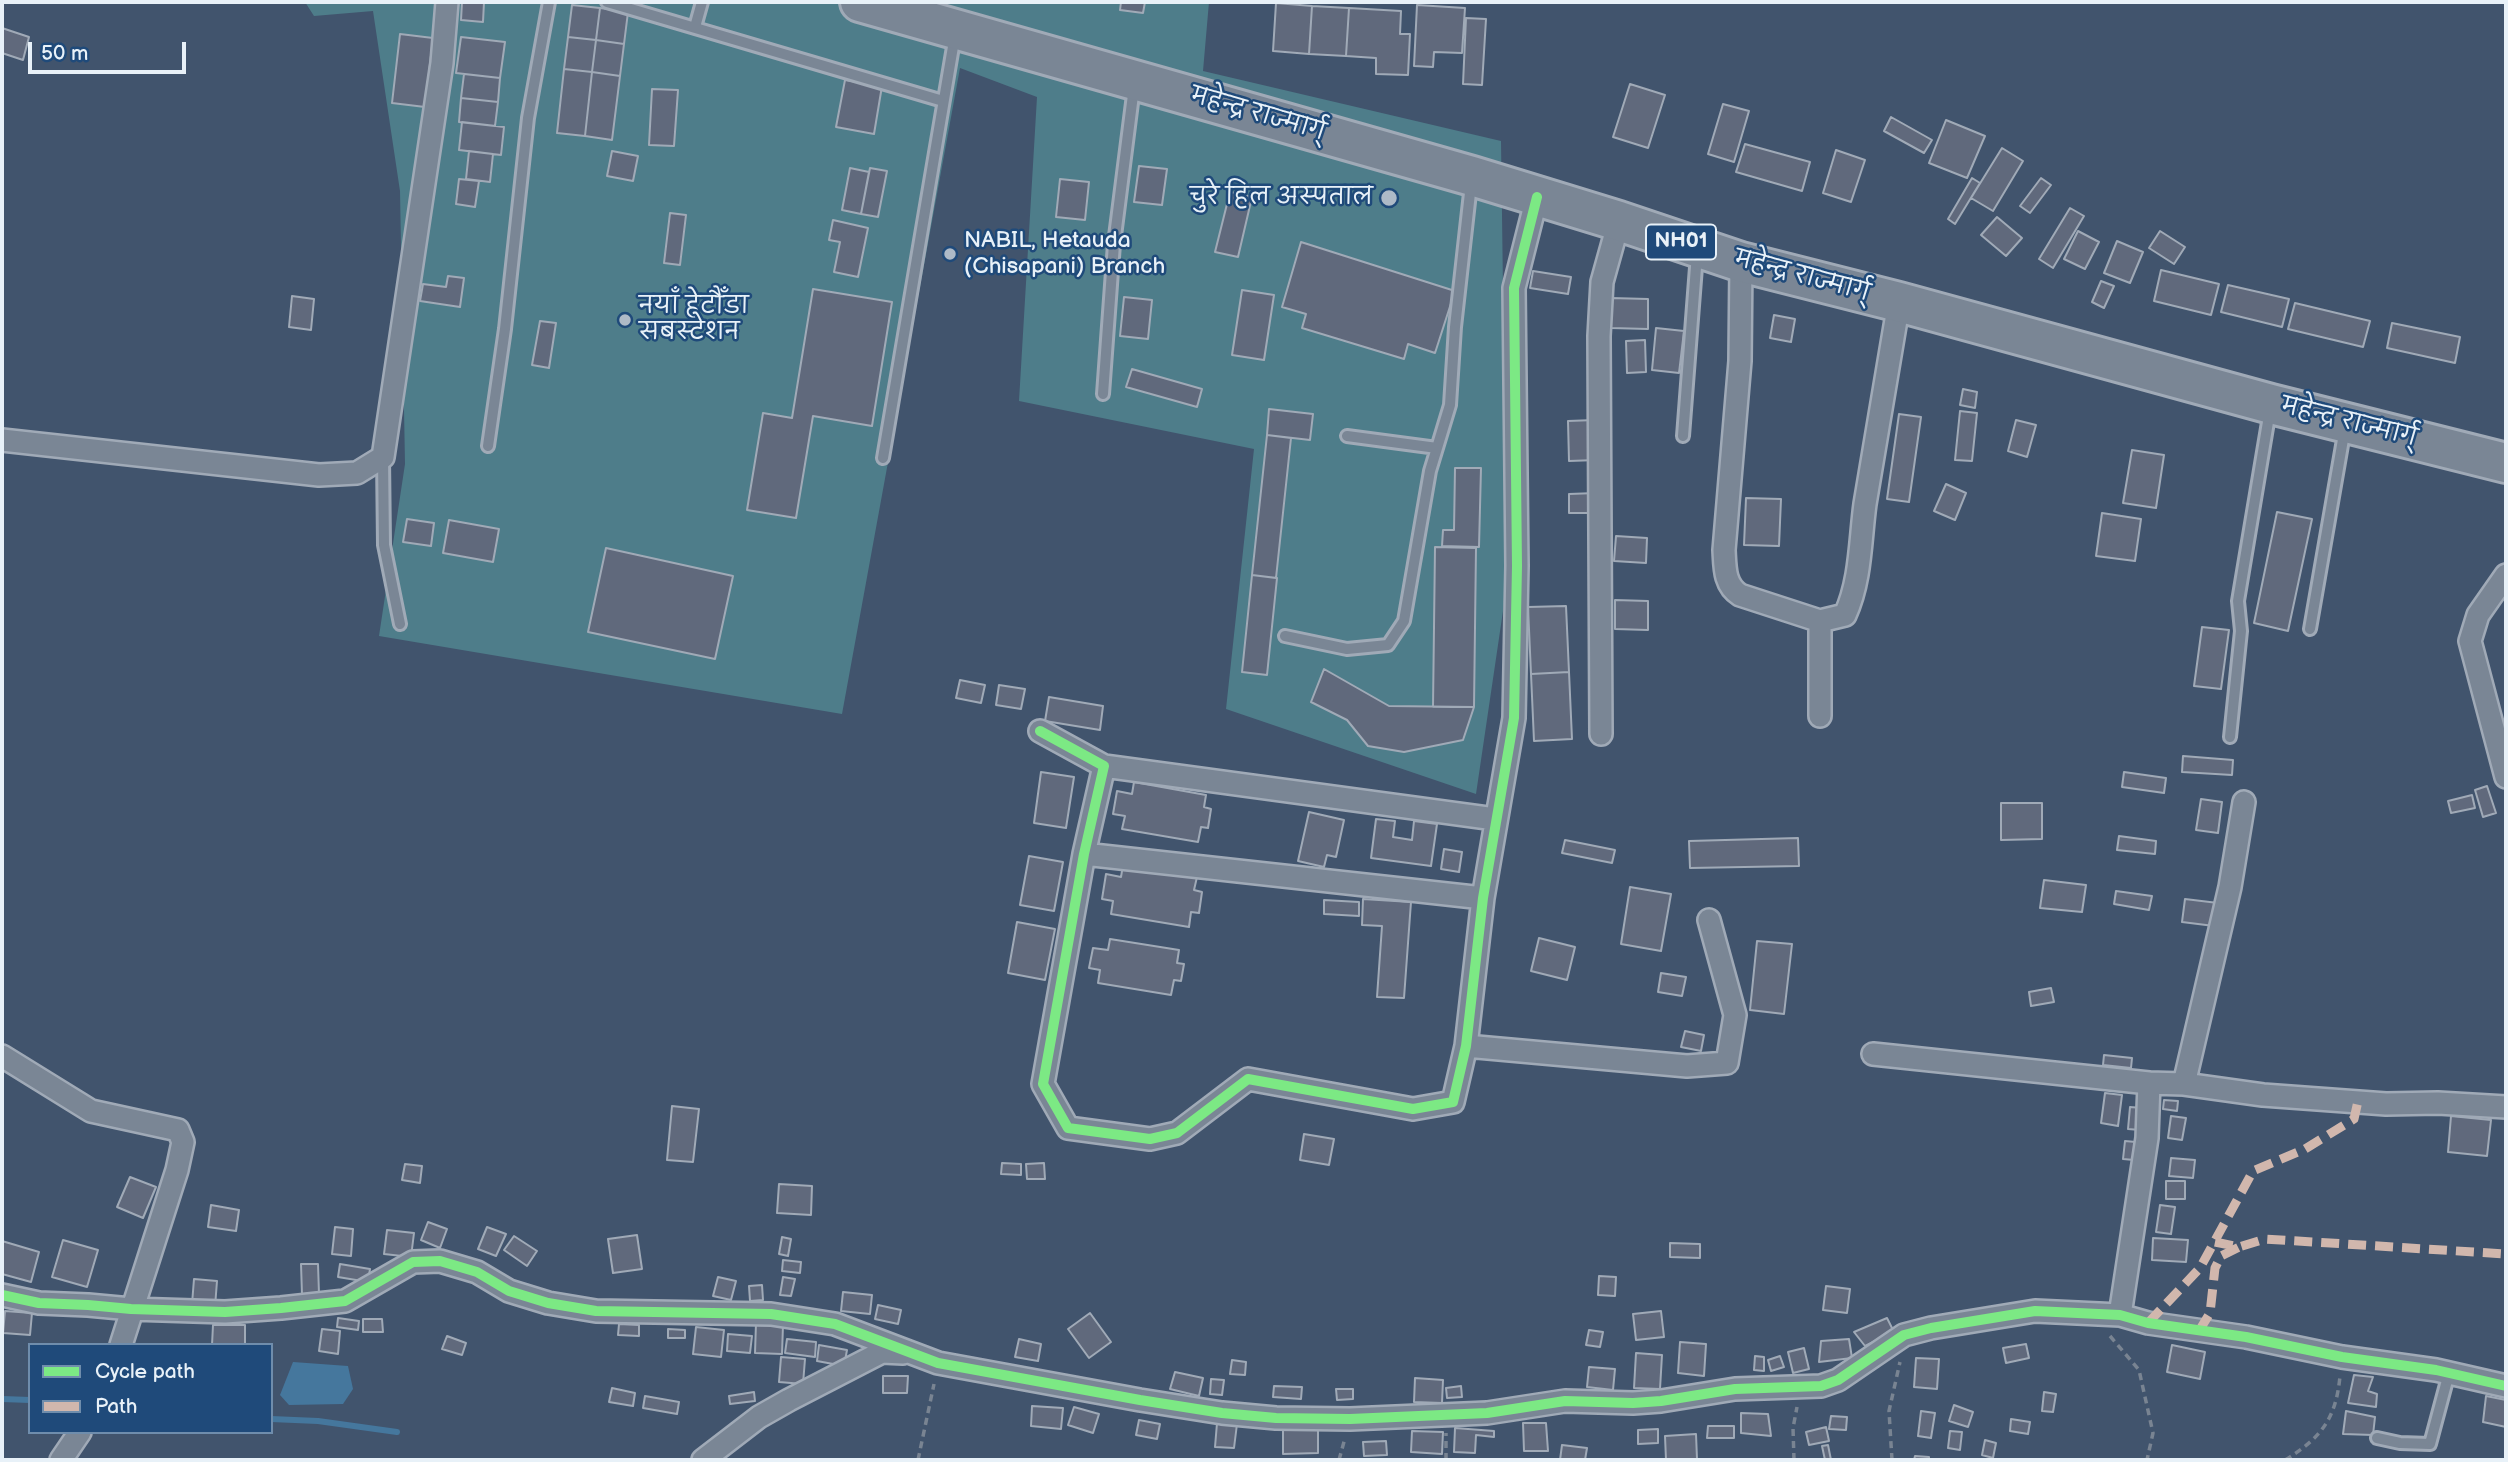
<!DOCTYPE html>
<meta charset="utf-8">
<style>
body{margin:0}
#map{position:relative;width:2508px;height:1462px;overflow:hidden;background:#41546d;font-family:"Balsamiq Sans",sans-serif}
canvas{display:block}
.frame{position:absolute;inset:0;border:4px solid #e8f1f8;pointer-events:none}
.legend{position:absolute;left:28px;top:1343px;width:245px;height:91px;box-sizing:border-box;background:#1f4a7a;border:2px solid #6f8dac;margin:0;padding:9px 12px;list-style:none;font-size:21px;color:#e8f1f8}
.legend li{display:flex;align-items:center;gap:14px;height:35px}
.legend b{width:35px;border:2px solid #6f8dac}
.scale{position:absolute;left:28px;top:42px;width:158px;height:32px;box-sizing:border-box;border:4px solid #e8f1f8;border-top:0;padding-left:9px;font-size:21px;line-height:24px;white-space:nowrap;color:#e8f1f8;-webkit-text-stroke:5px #1f4a7a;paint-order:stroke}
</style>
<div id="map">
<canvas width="2508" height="1462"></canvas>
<div class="frame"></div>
<ul class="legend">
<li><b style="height:9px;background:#7ce984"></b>Cycle path</li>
<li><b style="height:9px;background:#d1b7ad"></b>Path</li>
</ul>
<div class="scale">50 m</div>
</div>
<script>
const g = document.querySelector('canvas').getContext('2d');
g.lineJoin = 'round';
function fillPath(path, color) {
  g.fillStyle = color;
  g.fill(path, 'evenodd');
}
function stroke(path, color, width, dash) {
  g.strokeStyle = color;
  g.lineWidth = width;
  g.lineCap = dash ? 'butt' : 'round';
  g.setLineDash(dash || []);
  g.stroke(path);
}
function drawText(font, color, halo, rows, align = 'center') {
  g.font = font + ' "Balsamiq Sans","Playpen Sans Deva",sans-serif';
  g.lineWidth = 5;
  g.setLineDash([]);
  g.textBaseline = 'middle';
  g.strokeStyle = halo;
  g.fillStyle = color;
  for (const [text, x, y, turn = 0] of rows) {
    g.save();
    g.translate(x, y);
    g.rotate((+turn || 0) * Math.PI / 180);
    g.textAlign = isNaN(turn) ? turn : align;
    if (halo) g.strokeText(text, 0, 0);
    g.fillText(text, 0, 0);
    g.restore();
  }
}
fillPath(new Path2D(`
 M305,2H1209L1203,71L1501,141L1507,584L1476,794L1226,709L1254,449L1019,401L1037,97L960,68L842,714L379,636L405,464L400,191L373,11L314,16Z`), '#4e7d8a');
fillPath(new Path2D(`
 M293,1362L348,1366L353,1389L343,1404L289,1405L280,1395Z`), '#45779d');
stroke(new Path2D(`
 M2,1399L30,1400
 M271,1419L318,1421L397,1432`), '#45779d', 6);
const building = new Path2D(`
 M462,2H484L483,22L461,20Z
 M1121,2H1145L1143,13L1120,10Z
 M1276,3L1312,6L1309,54L1273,51Z
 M572,5L600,8L596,40L568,37Z
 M1417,5L1465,8L1462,53L1434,52L1433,67L1414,66Z
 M1312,6L1349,8L1346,56L1309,54Z
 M600,8L628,12L624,44L596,40Z
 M1349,8L1401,11L1400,34H1410L1408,75L1376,74V58L1346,56Z
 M1466,18L1486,19L1482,85L1463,84Z
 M2,28L29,37L23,60L2,53Z
 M400,34L433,38L425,107L392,103Z
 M461,37L505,42L500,78L456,73Z
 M568,37L596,40L592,72L564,69Z
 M596,40L624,44L620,76L592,72Z
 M564,69L592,72L585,136L557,133Z
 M592,72L620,76L612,140L585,136Z
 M464,74L500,78L498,102L461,98Z
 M845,80L882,86L874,134L836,127Z
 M1630,84L1665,95L1648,148L1613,137Z
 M652,89L678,90L674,146L649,145Z
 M461,98L498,102L495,126L459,122Z
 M1723,104L1749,111L1734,162L1708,154Z
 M1891,117L1932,140L1924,153L1884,131Z
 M1946,120L1985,136L1967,178L1929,163Z
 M462,122L504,127L501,155L459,150Z
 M1745,144L1810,162L1802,191L1736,172Z
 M2002,148L2023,161L1993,211L1971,198Z
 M1836,150L1865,160L1851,202L1823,193Z
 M469,151L493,154L490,182L466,179Z
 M612,151L638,156L633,181L607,176Z
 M1139,166L1167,169L1162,205L1134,202Z
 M850,168L869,172L861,214L842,210Z
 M870,168L887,171L878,217L861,214Z
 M1972,178L1980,183L1955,224L1948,219Z
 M2041,178L2051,185L2030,213L2020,206Z
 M459,179L479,181L475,207L456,204Z
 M1060,179L1089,182L1085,220L1056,217Z
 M1230,192L1252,197L1238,257L1215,252Z
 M2070,208L2084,216L2053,268L2039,259Z
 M670,213L686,215L680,265L664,263Z
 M1997,217L2022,238L2006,256L1981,235Z
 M833,220L868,228L858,277L834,272L840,242L829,240Z
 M2078,231L2099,242L2085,269L2064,259Z
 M2160,231L2185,247L2174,264L2149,248Z
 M2117,241L2143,252L2130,283L2104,273Z
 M1301,242L1455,291L1435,353L1408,344L1404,359L1302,328L1306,314L1282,307Z
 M2161,270L2219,284L2211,315L2154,301Z
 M1533,271L1571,277L1568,294L1530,288Z
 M448,276L464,278L460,307L420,301L423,284L446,287Z
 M2101,281L2114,286L2104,308L2092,302Z
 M2228,285L2289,299L2282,327L2221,312Z
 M813,289L892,302L872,426L813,416L796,518L747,510L763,413L792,418Z
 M1242,290L1274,295L1264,360L1232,355Z
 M292,296L314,299L311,330L289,327Z
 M1124,297L1152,300L1148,339L1120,336Z
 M1611,298L1648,299V329L1611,328Z
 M2295,303L2370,321L2363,347L2288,329Z
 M1774,315L1795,319L1791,342L1770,338Z
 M540,321L556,323L549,368L532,365Z
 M2392,323L2460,337L2455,363L2387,348Z
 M1656,328L1684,331L1679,373L1652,370Z
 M1645,340L1646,372L1627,373L1626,341Z
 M1132,369L1202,389L1197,407L1126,387Z
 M1963,389L1977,392L1975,408L1960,405Z
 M1269,409L1313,414L1310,440L1267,435Z
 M1960,411L1977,413L1972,461L1955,460Z
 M1899,414L1921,417L1909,502L1887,499Z
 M1595,420L1597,460L1569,461L1568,421Z
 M2016,420L2036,425L2027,457L2008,451Z
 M1267,435L1291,438L1276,578L1252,575Z
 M2132,450L2164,455L2156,508L2123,503Z
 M1455,468H1481L1479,547L1442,546L1443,530H1454Z
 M1946,484L1966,493L1955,520L1934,511Z
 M1596,493V513H1569V494Z
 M1746,498L1781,499L1779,546L1744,545Z
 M2277,512L2312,519L2288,631L2254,623Z
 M2102,513L2141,519L2135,561L2096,556Z
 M407,519L434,523L431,546L403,542Z
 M449,520L499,529L493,562L443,553Z
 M1616,536L1647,538L1646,563L1614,561Z
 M1435,547L1476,548L1474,707H1433Z
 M606,548L733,576L715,659L588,632Z
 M1252,575L1277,578L1267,675L1242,672Z
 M1615,600L1648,601V630L1615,629Z
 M1566,606L1569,672L1531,674L1528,607Z
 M2202,627L2229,630L2221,689L2194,686Z
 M1324,669L1389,706L1474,707L1463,740L1404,752L1368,746L1347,720L1311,702Z
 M1569,672L1572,739L1534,741L1531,674Z
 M960,680L985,685L981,703L956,698Z
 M999,685L1025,689L1021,709L996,705Z
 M1049,697L1103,706L1100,730L1045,721Z
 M2183,756L2233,760L2232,775L2182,772Z
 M1041,772L1074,777L1066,828L1034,823Z
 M2124,772L2166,778L2164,793L2122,787Z
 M1134,782L1206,795L1204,807L1211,809L1208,828L1201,827L1198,842L1122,829L1125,816L1113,814L1117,791L1132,794Z
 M2487,786L2496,813L2483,817L2475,790Z
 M2472,795L2475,808L2451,813L2448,801Z
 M2201,799L2222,802L2218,833L2196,830Z
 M2001,803H2042V839L2001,840Z
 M1309,812L1344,820L1336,857L1327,855L1324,867L1298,861Z
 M1376,819L1395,821L1393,837L1412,840L1414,821L1437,824L1431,866L1371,858Z
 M2119,836L2156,841L2155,854L2117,850Z
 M1798,838L1799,866L1690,868L1689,841Z
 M1565,840L1615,850L1612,863L1562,853Z
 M1444,849L1462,852L1459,872L1441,869Z
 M1029,856L1063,862L1054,911L1020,905Z
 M1123,865L1197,877L1194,890L1202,892L1199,913L1191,912L1189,927L1111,914L1113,901L1102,899L1106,874L1121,877Z
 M2044,880L2086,885L2082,912L2040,908Z
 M1630,887L1671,894L1661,951L1621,944Z
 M2116,891L2152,896L2149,910L2114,904Z
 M1363,899L1411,902L1404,998L1377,997L1382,926L1362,925Z
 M2185,899L2218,903L2214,926L2182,922Z
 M1324,900L1359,902V916L1324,914Z
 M1017,922L1055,929L1045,980L1008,973Z
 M1539,938L1575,947L1567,980L1531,971Z
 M1110,939L1179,950L1177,963L1184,964L1181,981L1174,980L1171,995L1098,983L1100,970L1089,968L1093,948L1108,950Z
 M1757,941L1792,944L1784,1014L1750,1010Z
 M1661,973L1686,977L1682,996L1658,992Z
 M2051,988L2054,1002L2031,1006L2029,992Z
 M1685,1031L1704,1035L1701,1051L1681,1047Z
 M2104,1055L2132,1058L2131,1068L2103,1065Z
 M2105,1093L2122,1095L2118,1126L2101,1123Z
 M2164,1100L2178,1101L2177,1111L2163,1109Z
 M672,1106L699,1109L693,1162L667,1160Z
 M2130,1107L2142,1108L2140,1130L2128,1129Z
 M2171,1116L2186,1118L2182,1140L2168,1138Z
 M2451,1116L2491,1120L2487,1156L2448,1152Z
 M1304,1134L1334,1139L1329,1165L1300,1160Z
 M2125,1141L2136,1142L2134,1160L2123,1159Z
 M2171,1158L2195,1160L2193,1178L2169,1176Z
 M1002,1163L1021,1164V1175L1001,1174Z
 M1044,1163L1045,1179H1027L1026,1164Z
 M405,1164L422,1166L420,1183L402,1180Z
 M130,1177L156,1187L143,1218L117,1207Z
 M2166,1181H2185V1199H2166Z
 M779,1184L812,1186L811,1215L777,1213Z
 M211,1205L239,1210L236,1231L208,1227Z
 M2160,1205L2175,1207L2171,1234L2156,1232Z
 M428,1222L447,1229L440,1248L421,1240Z
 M335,1227L353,1229L351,1256L332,1254Z
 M487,1227L506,1234L496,1256L478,1249Z
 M387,1230L414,1233L411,1257L384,1254Z
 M637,1235L642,1269L613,1273L608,1239Z
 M514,1236L537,1251L527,1266L504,1250Z
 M782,1237L791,1239L788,1256L779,1254Z
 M2153,1238L2188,1240L2186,1262L2152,1260Z
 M63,1240L98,1250L87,1287L52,1277Z
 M2,1241L39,1252L31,1282L2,1274Z
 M1670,1243L1700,1244V1258L1670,1257Z
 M783,1260L801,1262L800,1273L782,1271Z
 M301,1264H318L319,1294L302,1295Z
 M340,1264L370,1269L368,1282L338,1277Z
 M1599,1276L1616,1277L1615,1296L1598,1295Z
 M718,1277L736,1281L731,1300L713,1296Z
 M783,1277L795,1279L791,1296L780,1295Z
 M194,1279L217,1281L215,1307L192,1304Z
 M762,1285L763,1300L750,1301L749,1286Z
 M1826,1286L1850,1289L1847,1313L1823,1310Z
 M843,1292L872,1295L870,1314L841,1311Z
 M878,1305L901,1310L898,1324L875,1319Z
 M5,1311L32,1313L30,1335L3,1333Z
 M1661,1311L1664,1337L1636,1340L1633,1314Z
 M1090,1313L1111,1342L1089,1358L1068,1329Z
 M338,1318L359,1321L358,1330L337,1327Z
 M1887,1318L1894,1332L1865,1346L1854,1332Z
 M363,1319H382L383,1332H363Z
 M756,1323L783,1325L782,1354L755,1353Z
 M619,1324L639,1325V1336L618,1335Z
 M213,1325H245V1345H212Z
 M696,1327L724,1330L721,1357L693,1354Z
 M322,1329L340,1331L338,1354L319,1351Z
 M668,1329L685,1330V1338H668Z
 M1589,1330L1603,1332L1600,1347L1586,1345Z
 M728,1334L752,1336L750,1353L727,1351Z
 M447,1336L466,1343L462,1355L442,1349Z
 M787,1339L816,1342L815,1357L785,1353Z
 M1019,1339L1041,1344L1038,1361L1015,1357Z
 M1849,1339L1852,1358L1819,1362L1821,1341Z
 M1680,1342L1706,1344L1704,1376L1678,1373Z
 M2026,1344L2029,1358L2006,1363L2003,1348Z
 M819,1345L847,1350L844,1366L817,1361Z
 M2172,1345L2205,1352L2200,1379L2167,1372Z
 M1804,1348L1809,1369L1793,1373L1788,1352Z
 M1636,1353L1662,1355L1660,1389L1634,1388Z
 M1755,1356L1764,1357V1371L1754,1370Z
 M1780,1356L1784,1367L1771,1371L1768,1360Z
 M781,1357L805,1359L803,1384L779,1382Z
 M1916,1358L1939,1359L1937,1389L1914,1387Z
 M1232,1360L1246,1362L1245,1375L1230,1374Z
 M1589,1367L1615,1369L1613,1390L1587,1387Z
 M1175,1372L1203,1378L1199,1396L1170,1389Z
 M2354,1375L2373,1377L2368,1391L2377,1394L2376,1407L2348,1403Z
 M883,1376H908L907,1393H883Z
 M1415,1378L1443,1380L1442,1403L1414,1402Z
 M1211,1379L1224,1380L1222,1395L1210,1394Z
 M1274,1386L1302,1387L1301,1399L1273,1397Z
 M1461,1386L1462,1397L1447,1398L1446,1388Z
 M612,1388L635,1393L633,1406L609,1402Z
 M1336,1389H1353V1399L1337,1400Z
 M754,1392L755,1401L730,1404L729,1396Z
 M2044,1392L2056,1394L2053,1412L2042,1411Z
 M645,1396L679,1402L677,1414L643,1408Z
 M2486,1396L2506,1400V1427L2483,1422Z
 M1954,1405L1973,1412L1968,1427L1949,1421Z
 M1032,1406L1063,1408L1061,1429L1031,1426Z
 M1074,1407L1099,1414L1093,1433L1068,1425Z
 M1921,1411L1935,1413L1931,1438L1918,1436Z
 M2346,1411L2375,1417L2373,1435L2343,1434Z
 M1741,1413L1768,1414L1771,1436L1741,1433Z
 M1831,1416L1847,1417L1846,1430L1829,1429Z
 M2011,1419L2030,1422L2028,1434L2010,1431Z
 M1139,1420L1160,1424L1157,1439L1136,1435Z
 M1217,1423L1237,1424L1234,1448L1215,1447Z
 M1523,1423H1546L1548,1451H1524Z
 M1708,1426H1734V1438H1707Z
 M1826,1427L1829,1441L1809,1445L1806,1432Z
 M1455,1428L1494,1431V1437L1476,1435L1475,1453L1454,1452Z
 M1283,1429H1318V1453L1283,1454Z
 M1658,1429V1443L1638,1444V1430Z
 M1412,1431L1443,1432L1442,1454L1411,1452Z
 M1950,1431L1962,1432L1960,1450L1948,1448Z
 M1696,1434L1697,1459L1666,1460L1665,1436Z
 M1985,1440L1996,1443L1993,1458L1982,1455Z
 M1386,1441L1387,1455L1364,1456L1363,1442Z
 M1562,1445L1587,1448L1585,1460H1560Z
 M1828,1445L1831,1460H1825L1822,1446Z
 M1915,1456L1929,1457V1460H1914Z`);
fillPath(building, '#60697c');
stroke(building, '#a0aab7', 2);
const lane = new Path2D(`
 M607,2L943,101
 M695,27L702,2
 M1103,394L1114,244L1134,87
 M1347,436L1437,448L1450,405L1455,327L1471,184
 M1683,436L1697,254
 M488,446L505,329L528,118L549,2
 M383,457L384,545L400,624
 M883,458L955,35
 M2310,629L2345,428
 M1285,636L1347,649L1388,645L1404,621L1430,471L1437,448
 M2230,737L2241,631L2238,601L2270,410
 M2377,1438L2400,1443L2430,1444L2449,1373`);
const street = new Path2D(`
 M1741,262L1740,361L1724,550C1725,567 1724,585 1740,595L1820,621V716
 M2,440L319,475L357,473L383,457L442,63L447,2
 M2506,575L2478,615L2470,641L2506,777
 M1820,621L1845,615C1861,580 1860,541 1865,504C1876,437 1888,369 1899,302
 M1040,731L1104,766L1084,854L1043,1084L1068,1128L1150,1139L1177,1133L1248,1079L1413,1109L1453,1102L1466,1046L1483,898L1514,718L1517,566L1514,288L1537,197
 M1601,734L1599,336L1602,282L1619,221
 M1104,766L1495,819
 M1084,854L1483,898
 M1466,1046L1687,1066L1727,1063L1735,1015L1709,920
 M1873,1054L2149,1083
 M2,1056L91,1111L178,1130L183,1142L177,1170L121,1345
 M2184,1084L2230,887L2244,802
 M2,1295L39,1303L88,1305L131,1309L225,1312L281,1308L345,1301L413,1262L440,1261L477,1272L509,1291L548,1303L596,1311L771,1314L835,1324L938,1363L1140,1400L1222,1413L1276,1418L1350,1419L1487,1413L1565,1401L1633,1403L1661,1401L1735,1389L1821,1386L1838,1380L1904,1335L1931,1328L2035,1311L2120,1315L2148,1323L2246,1337L2342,1357L2436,1370L2506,1386
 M2120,1315L2147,1138L2149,1083L2184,1084L2263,1095L2386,1104L2438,1103L2506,1107
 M61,1460L80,1432
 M703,1460L759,1417L789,1400L882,1352L903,1353`);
const highway = new Path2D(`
 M860,2L1472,176L1619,221L1741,262L1899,302L2271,404L2506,463`);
stroke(lane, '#a0aab7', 16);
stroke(street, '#a0aab7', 26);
stroke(highway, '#a0aab7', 44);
stroke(new Path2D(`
 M2110,1336L2139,1370L2153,1433L2147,1460
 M918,1460L934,1384
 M1339,1460L1345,1438
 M1446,1460V1433
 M1794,1460L1793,1428L1797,1407
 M1892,1460L1889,1411L1900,1362
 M2285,1460C2321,1438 2336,1419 2340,1376`), '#798492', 3.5, [7, 5]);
stroke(lane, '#7a8695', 10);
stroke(street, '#7a8695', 21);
stroke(highway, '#7a8695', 38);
stroke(new Path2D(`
 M2215,1242L2239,1247L2265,1239L2506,1254
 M2148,1323L2200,1268L2253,1171L2305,1149L2354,1119L2358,1101
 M2199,1331L2210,1313L2215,1268L2221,1256L2239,1247`), '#d1b7ad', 9, [18, 9]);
stroke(new Path2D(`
 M1040,731L1104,766L1084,854L1043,1084L1068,1128L1150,1139L1177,1133L1248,1079L1413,1109L1453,1102L1466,1046L1483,898L1514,718L1517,566L1514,288L1537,197
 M2,1295L39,1303L88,1305L131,1309L225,1312L281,1308L345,1301L413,1262L440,1261L477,1272L509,1291L548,1303L596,1311L771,1314L835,1324L938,1363L1140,1400L1222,1413L1276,1418L1350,1419L1487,1413L1565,1401L1633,1403L1661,1401L1735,1389L1821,1386L1838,1380L1904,1335L1931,1328L2035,1311L2120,1315L2148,1323L2246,1337L2342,1357L2436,1370L2506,1386`), '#7ce984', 10);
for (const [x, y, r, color] of [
 [1389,198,9,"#aebac7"],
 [950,254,7,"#aebac7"],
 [625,320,7,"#aebac7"]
]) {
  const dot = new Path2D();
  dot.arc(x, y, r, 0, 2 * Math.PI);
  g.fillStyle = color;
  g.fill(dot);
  stroke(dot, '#1f4a7a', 2.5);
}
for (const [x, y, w] of [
 [1681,242,70]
]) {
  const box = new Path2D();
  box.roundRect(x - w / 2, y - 17.5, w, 35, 5);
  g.fillStyle = '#1f4a7a';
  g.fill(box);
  stroke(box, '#e8f1f8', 2);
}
drawText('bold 21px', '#e8f1f8', null, [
 ["NH01",1681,242]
]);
drawText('23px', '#e8f1f8', '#1f4a7a', [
 ["महेन्द्र राज्मार्ग्",1258,115,16],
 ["महेन्द्र राज्मार्ग्",1802,277,15],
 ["महेन्द्र राज्मार्ग्",2349,423,14]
]);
drawText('23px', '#e8f1f8', '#1f4a7a', [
 ["चुरे हिल अस्पताल",1373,198,"right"],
 ["NABIL, Hetauda",964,241],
 ["(Chisapani) Branch",964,267],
 ["नयाँ हेटौँडा",639,307],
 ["सबस्टेशन",639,333]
], 'left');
</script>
